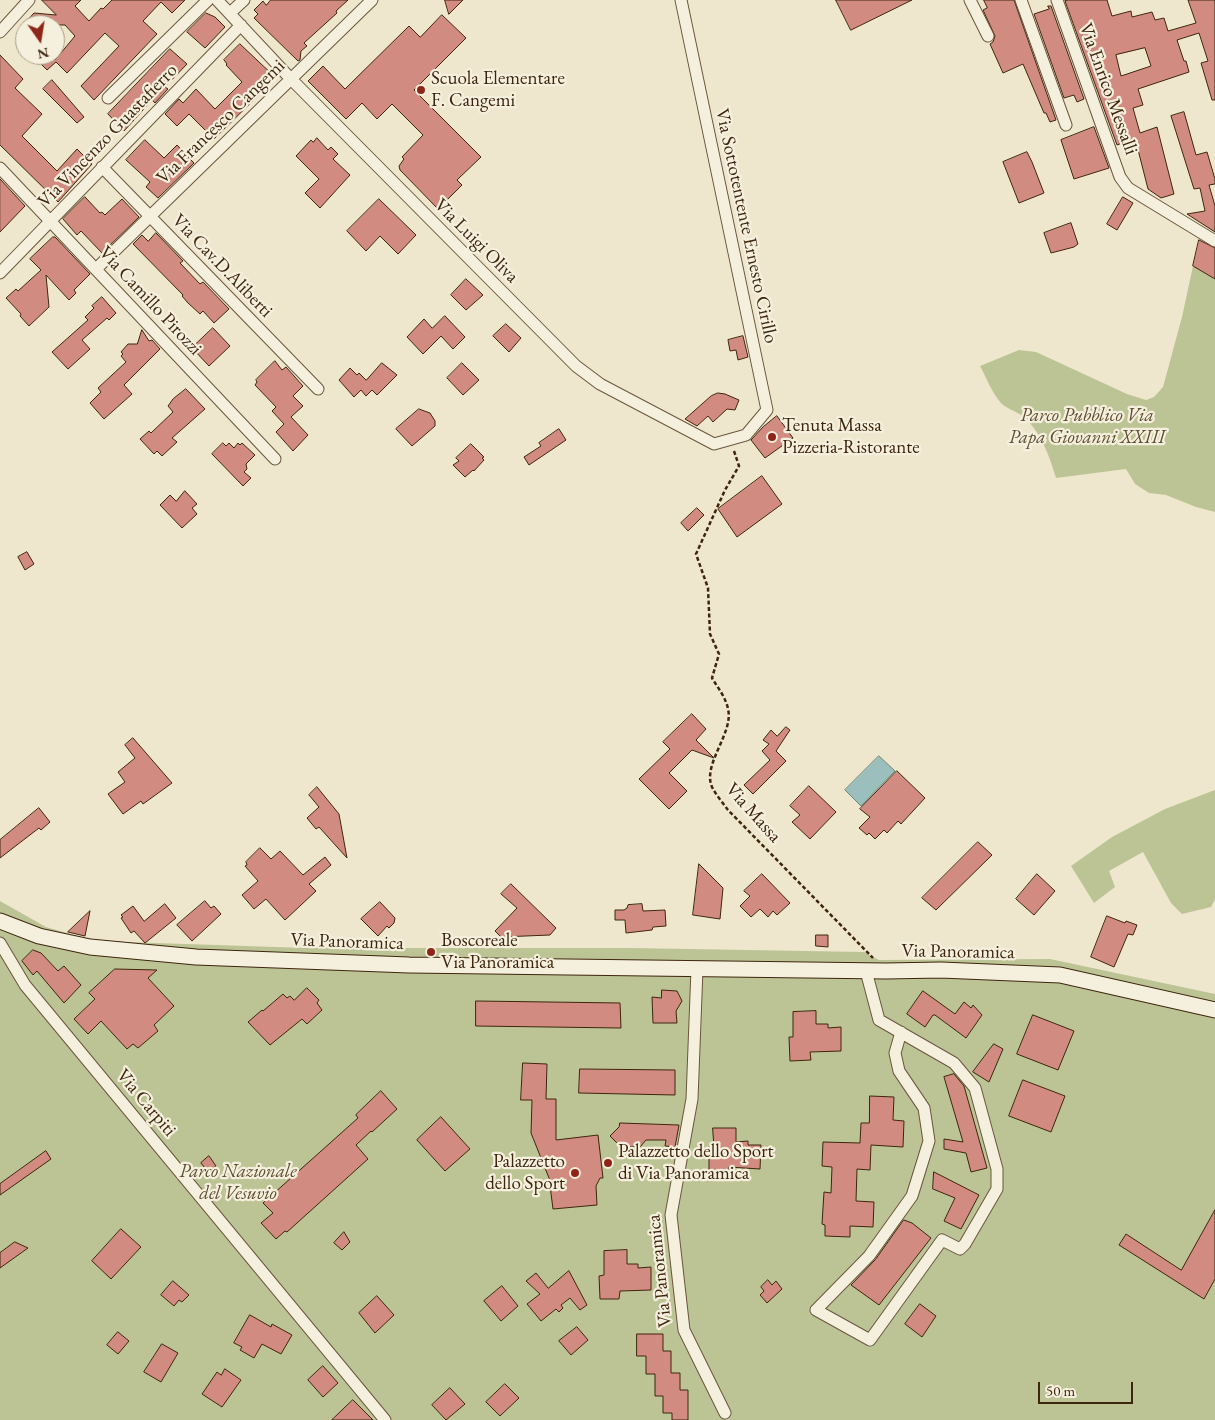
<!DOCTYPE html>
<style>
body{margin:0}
#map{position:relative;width:1215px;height:1420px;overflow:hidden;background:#efe7cd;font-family:"EB Garamond",serif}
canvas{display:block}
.north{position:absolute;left:15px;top:15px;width:50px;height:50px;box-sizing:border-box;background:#f5efde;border:1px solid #ac9f8a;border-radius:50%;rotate:167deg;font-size:14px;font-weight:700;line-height:20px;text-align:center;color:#3e260d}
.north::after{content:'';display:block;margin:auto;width:18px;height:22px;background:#8f2418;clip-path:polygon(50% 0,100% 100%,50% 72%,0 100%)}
.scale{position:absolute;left:1038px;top:1382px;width:95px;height:22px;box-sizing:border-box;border:2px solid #3e260d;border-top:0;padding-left:6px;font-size:15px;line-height:18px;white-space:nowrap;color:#3e260d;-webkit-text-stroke:4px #f5efde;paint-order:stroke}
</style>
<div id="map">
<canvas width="1215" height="1420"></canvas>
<div class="north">N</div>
<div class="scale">50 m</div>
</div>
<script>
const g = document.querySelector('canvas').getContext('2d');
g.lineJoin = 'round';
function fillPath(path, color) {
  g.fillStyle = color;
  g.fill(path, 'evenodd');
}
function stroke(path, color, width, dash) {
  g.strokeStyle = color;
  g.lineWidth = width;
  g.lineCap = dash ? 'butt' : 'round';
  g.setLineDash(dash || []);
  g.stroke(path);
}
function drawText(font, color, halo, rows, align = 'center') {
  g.font = font + ' "EB Garamond",serif';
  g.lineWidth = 4.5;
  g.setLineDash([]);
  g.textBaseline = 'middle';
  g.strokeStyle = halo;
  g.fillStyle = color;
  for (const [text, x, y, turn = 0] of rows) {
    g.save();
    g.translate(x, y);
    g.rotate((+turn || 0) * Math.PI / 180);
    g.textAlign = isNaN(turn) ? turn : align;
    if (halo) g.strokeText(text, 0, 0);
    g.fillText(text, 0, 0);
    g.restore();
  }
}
fillPath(new Path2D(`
 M1193,266L1215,279V512L1196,507L1166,495L1149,493L1135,484L1126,469L1056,478C1050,458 1042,435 1027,420C1020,412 1006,409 1001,403C992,393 986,377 980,366L1019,350L1036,352L1127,394L1146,400L1154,397L1163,387L1182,317Z
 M1215,790V899L1211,907L1182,914L1171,903L1143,852L1109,871L1115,887L1094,903L1071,866L1112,837L1165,809Z
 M0,901L46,927L95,941L306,948H630L864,952L879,960L1050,959L1215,994V1420H0Z`), '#bcc496');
const water = new Path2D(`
 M879,756L895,771L861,806L845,790Z`);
fillPath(water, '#9abfbc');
stroke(water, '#758276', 1);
const building = new Path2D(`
 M42,0H81L75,6L89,21L101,8L103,9L112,0H185L172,13L161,2L143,21L157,34L94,100L81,86L119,46L105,33L67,73L56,62L47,70L32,55H50L55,60L75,36L65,25H23L34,13L56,15Z
 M271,0H348L336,11L337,13L304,43L307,46L301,51L300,60L298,61L254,18L258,14L254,10L263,1L266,5Z
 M445,0H463L449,14Z
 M836,0H912L851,30Z
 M984,0H1014L1056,120L1050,122L1046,113H1044L1023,64L1003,73L990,44L993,42L995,36L983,10L987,8Z
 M1069,0H1107L1112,16L1131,11L1132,17L1152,12L1155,20L1164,18L1168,31L1196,23L1188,0H1215V100H1212L1201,63L1208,61L1199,33L1177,40L1184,61H1186L1189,72L1138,89L1143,105L1133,108L1140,133L1157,127L1174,194L1161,198L1148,189L1135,138L1117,145L1065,1ZM1145,48L1151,66L1121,76L1116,55Z
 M1048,6H1051L1084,99L1077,102L1074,95L1064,98L1034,14L1049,9Z
 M206,13L215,17L225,27L205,48L187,32Z
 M442,15L466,38L414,90L481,157L457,180L462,185L438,209L400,170L399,166L404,159L402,157L423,135L392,104L377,119L362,103L346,119L308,81L323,66L345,89L409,26L420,37Z
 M240,44L276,78L214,139L189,114L177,126L165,114L179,99L183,103L196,89L215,109L242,82L226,65L227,64L224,60Z
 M170,49L187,64L165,87L168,89L155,103L152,100L124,131L108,114Z
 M0,55L23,79L15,88L42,114L22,136L57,171L77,149L92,164L58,202L0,145Z
 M52,80L84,117L77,123L43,89Z
 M1184,112L1196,155L1207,152L1215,179V184L1209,185L1215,206V232L1187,214L1205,211L1200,188L1194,189L1171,116Z
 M1094,127L1109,168L1074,179L1061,140Z
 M317,138L328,150L331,147L338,154L333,159L350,175L320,208L305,193L319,179L296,156L311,140L313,142Z
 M145,140L164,158L177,145L194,163L158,198L146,187L150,182L126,160Z
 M1027,152L1032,162L1044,193L1019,203L1003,162Z
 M0,179L25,206L0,232Z
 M85,197L100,213L102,212L105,215L122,199L139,217L102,253L81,231L77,235L63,219Z
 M1123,197L1133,203L1117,230L1107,224Z
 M379,199L416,235L398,254L380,236L366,251L347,231Z
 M1071,223L1078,244L1074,247L1051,253L1044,233Z
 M156,233L183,261L180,263L200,284L203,282L229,309L214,323L203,311L200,314L188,303L182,296L183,295L133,244L142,235L148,241Z
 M53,237H55L90,274L74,290L76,293L69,300L46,275L49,307L29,326L20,316L21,314L6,298L16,289L18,291L41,270L30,259Z
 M1199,240L1215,248V279L1193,266Z
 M466,279L483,295L466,310L451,295Z
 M102,297L116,313L109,320L107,318L82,340L90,349L68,369L52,352L88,320L85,317L94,308L92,306Z
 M445,316L465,337L453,349L441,336L423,354L407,337L424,319L432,328Z
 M506,324L521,338L509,352L493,336Z
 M213,328L230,346L209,366L192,348Z
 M142,330L149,341L152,340L160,349L124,385L132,394L104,419L90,403L101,392L98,388L126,362L121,356L123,354L121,352L128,344H137Z
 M743,336L748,357L738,360L736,350L730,351L728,340Z
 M275,361L282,370L286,367L303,386L293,396L303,406L291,417L308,435L293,451L276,432L284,424L272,411L276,407L255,385L257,382L256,380Z
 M382,363L397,375L377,395L372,390L366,396L361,390L354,397L339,380L350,368L357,375L359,373L366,380Z
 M462,363L479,380L463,395L447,378Z
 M186,389L205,409L172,438L177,442L162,456L157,451L154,454L140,439L149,431L151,433L173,412L168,406L173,399Z
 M718,393L725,394L739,400L735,410L727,409L713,422L708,416L697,426L685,419L711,396Z
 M419,409L430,413L435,421V426L412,446L396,429Z
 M777,416L793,438L765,458L751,440L763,427Z
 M559,429L566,440L529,465L524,457L541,446L539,443Z
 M223,443L226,446L229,443L234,448L238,443L240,445L242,443L255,455L246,464L247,469L244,472L251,478L243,486L212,454Z
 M471,444L484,457L482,458L484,460L474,471L473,470L465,477L453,465L459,461L456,458Z
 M762,476L782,504L737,537L718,509Z
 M185,491L197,504L192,508L197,514L182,528L160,505L170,495L176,501Z
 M697,508L704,515L688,531L681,523Z
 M27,552L34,564L25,570L18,557Z
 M692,714L706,729L696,740L714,758L692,750L669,773L687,791L669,809L639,779L670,749L663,742Z
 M786,727L790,730L776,751L786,761L753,794L744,785L770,760L762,751L769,744L763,740L771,730L777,736Z
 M133,738L172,783L143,804L141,801L123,814L108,794L125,782L118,772L135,758L125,745Z
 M897,771L925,798L901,824L898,821L887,833L884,830L875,839L869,833L867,835L859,828L870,817L860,809Z
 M809,786L836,812L810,839L792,822L800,815L790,806Z
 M317,787L339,814L347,858L319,827L316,829L307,818L319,807L309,795Z
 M39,808L50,822L41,830L39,828L0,858V840Z
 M978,842L992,855L936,910L922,898Z
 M260,848L271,859L280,851L303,875L325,857L331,865L309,884L316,891L285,920L266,899L254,909L242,895L258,881L245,866L247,865L246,862Z
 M699,864L723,888L720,919L693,915Z
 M762,874L790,903L777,915L773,911L768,917L760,909L751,917L740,906L750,896L744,891Z
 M1037,874L1055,891L1034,915L1016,899Z
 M511,884L556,928L550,935L501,937L495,931L517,908L501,894Z
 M205,901L211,908L214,906L221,914L192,941L177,925Z
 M380,902L395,918L394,923L389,928L387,926L378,936L361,919Z
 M165,904L176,918L145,943L134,931L131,933L121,918L123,917L121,915L133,906L144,921Z
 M642,904L643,911L665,910L666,926L653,927L652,930L626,933L625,920H615V910H624L627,908L628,905Z
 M90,911L85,936L68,932Z
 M1107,916L1125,923L1126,921L1137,925L1133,935L1128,934L1114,967L1091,957Z
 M816,935H828V947L816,946Z
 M33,950L41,953L58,971L64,966L81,985L64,1003L37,971L33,975L22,961Z
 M115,969L157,970L148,978L174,1006L154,1025L158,1031L138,1048L133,1044L127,1049L101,1021L88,1034L74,1019L95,999L89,993Z
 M307,988L319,1000L317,1003L322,1010L307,1024L302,1019L270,1045L248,1022L262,1010L263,1011L283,994L287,998L290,996L294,1000Z
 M662,990L677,991L682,1001L676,1011L677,1023H653L652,997L661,998Z
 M923,991L955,1014L964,1002L971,1008L973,1005L982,1015L966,1038L935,1015H933L925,1027L907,1014Z
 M476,1001L620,1003L621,1028L476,1026Z
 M816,1011V1024H828V1028L841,1027V1051L810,1052L811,1060L790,1061L789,1037H793V1012Z
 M1033,1015L1074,1031L1058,1070L1017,1054Z
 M994,1044L1003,1049L989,1082L973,1072Z
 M523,1063L547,1064L546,1099H556V1140L598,1135L603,1178H600L596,1186L597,1205L553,1209L549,1178L531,1133L532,1100H521Z
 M580,1069L675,1070V1095L579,1093Z
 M954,1074L964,1086L987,1168L971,1172L966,1153L944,1149V1139L963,1142L944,1077Z
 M1023,1080L1065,1096L1051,1132L1009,1116Z
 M381,1091L397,1109L372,1132L371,1131L356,1145L368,1159L287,1232L285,1231L276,1239L261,1223L273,1213L263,1203L358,1118L356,1115Z
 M870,1096L894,1097L893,1120L904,1121L903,1147L871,1145L870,1170L857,1169L856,1201L874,1202L873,1227L850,1226V1237L825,1236V1225L822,1224L824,1192L831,1193L832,1167L822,1166L823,1142L860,1143L861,1123H869Z
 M441,1117L470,1149L445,1171L417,1140Z
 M620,1123L679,1125L675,1147L665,1146L666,1140H646L640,1147H636L620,1146L610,1136L619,1127Z
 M713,1128H736V1142L748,1141V1145H761L760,1169L729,1167V1176H709V1153H714Z
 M46,1151L51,1159L0,1195V1184Z
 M209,1156L216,1166L208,1172L201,1163Z
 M934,1172L979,1195L961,1229L944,1221L955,1198L933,1189Z
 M1215,1210V1279L1204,1299L1119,1245L1126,1234L1181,1270Z
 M904,1220L912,1223L931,1238L879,1305L851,1285L875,1260Z
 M121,1229L141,1247L111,1279L92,1261Z
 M344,1232L350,1242L342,1250L334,1243Z
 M15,1242L28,1248L0,1268V1253Z
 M627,1250V1264H638V1268L651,1267V1290L620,1291L619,1299H600L599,1276L604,1275V1251Z
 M569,1271L587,1305L580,1310L570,1298L561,1305L563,1308L559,1312L556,1309L541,1321L527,1304L540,1294L526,1281L536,1273L548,1288Z
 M768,1280L772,1285L776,1281L782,1289L767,1303L760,1295L764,1291L761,1287Z
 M173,1281L189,1295L182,1302L179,1300L174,1306L161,1295Z
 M502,1286L518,1306L501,1321L484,1301Z
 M377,1296L394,1315L375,1333L359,1313Z
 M920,1304L936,1316L922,1337L905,1324Z
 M250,1315L271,1327L272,1324L292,1335L281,1354L262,1344L254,1358L240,1350L242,1347L234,1343Z
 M577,1327L588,1340L571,1355L559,1341Z
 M118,1332L129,1341L118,1354L107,1345Z
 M637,1334H663V1351H671V1373H680V1390H688V1420H672V1413H663V1396H655V1374H646V1356H637Z
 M162,1344L178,1353L161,1382L144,1372Z
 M323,1366L338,1383L323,1397L308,1380Z
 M225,1369L241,1380L222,1407L202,1394L217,1372L221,1375Z
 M505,1384L519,1398L500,1416L486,1402Z
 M450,1388L465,1404L446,1420L432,1405Z
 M353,1400L373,1420H332Z`);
fillPath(building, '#d28b80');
stroke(building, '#3e260d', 1);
const street = new Path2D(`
 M217,0L290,78L576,366L600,384L714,444L746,435L767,410L681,0
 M970,0L988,36
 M1021,0L1066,125
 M1057,0L1120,177L1128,188L1215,241
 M230,13L244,0
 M0,32L29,0
 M108,98L208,0
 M102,167L318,389
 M0,168L275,459
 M96,269L372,0
 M0,273L241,25
 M0,943L25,985L385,1420
 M697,969L692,1099L671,1215L684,1330L725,1413
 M866,971L879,1020L954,1063L975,1088L997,1169V1189L965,1244L960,1249L942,1240L870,1340L816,1310L869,1256L912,1196L929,1141L924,1108L899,1071L895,1053L901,1032`);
const secondary = new Path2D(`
 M0,921L39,936L90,947L196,957L409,965L886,971L941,970L1060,975L1215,1010`);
stroke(street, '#6a563d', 13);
stroke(secondary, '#3e260d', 17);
stroke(new Path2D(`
 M734,451L739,466L725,490L696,554L708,588L710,634L719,654L712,678C718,688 726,698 728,709C734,733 702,764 712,787C716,795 723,803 728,810L873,958`), '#3e260d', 2.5, [4, 2.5]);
stroke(street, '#f5efde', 11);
stroke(secondary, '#f5efde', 15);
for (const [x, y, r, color] of [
 [421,90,5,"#8f2418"],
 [772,437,5,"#8f2418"],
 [431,952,5,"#8f2418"],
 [608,1163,5,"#8f2418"],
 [575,1173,5,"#8f2418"]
]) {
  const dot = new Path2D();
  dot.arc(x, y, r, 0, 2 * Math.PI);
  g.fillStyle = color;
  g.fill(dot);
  stroke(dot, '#f5efde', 2);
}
drawText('19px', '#3e260d', '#f5efde', [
 ["Scuola Elementare",431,79],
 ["F. Cangemi",431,101],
 ["Tenuta Massa",782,426],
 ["Pizzeria-Ristorante",782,448],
 ["Boscoreale",441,941],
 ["Via Panoramica",441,963],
 ["Palazzetto dello Sport",618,1152],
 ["di Via Panoramica",618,1174],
 ["Palazzetto",565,1162,"right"],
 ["dello Sport",565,1184,"right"]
], 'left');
drawText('19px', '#3e260d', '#f5efde', [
 ["Via Enrico Messalli",1108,89,70],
 ["Via Francesco Cangemi",221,122,-44],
 ["Via Vincenzo Guastafierro",108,136,-46],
 ["Via Sottotentente Ernesto Cirillo",746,226,78],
 ["Via Luigi Oliva",476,241,45],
 ["Via Cav.D.Aliberti",222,266,46],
 ["Via Camillo Pirozzi",150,301,47],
 ["Via Massa",753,813,48],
 ["Via Panoramica",347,942,2],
 ["Via Panoramica",958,952,1],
 ["Via Carpiti",146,1103,50],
 ["Via Panoramica",660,1271,-96]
]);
drawText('italic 19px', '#5e4e2f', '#f5efde', [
 ["Parco Pubblico Via",1087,416],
 ["Papa Giovanni XXIII",1087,438],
 ["Parco Nazionale",238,1172],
 ["del Vesuvio",238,1194]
]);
</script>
